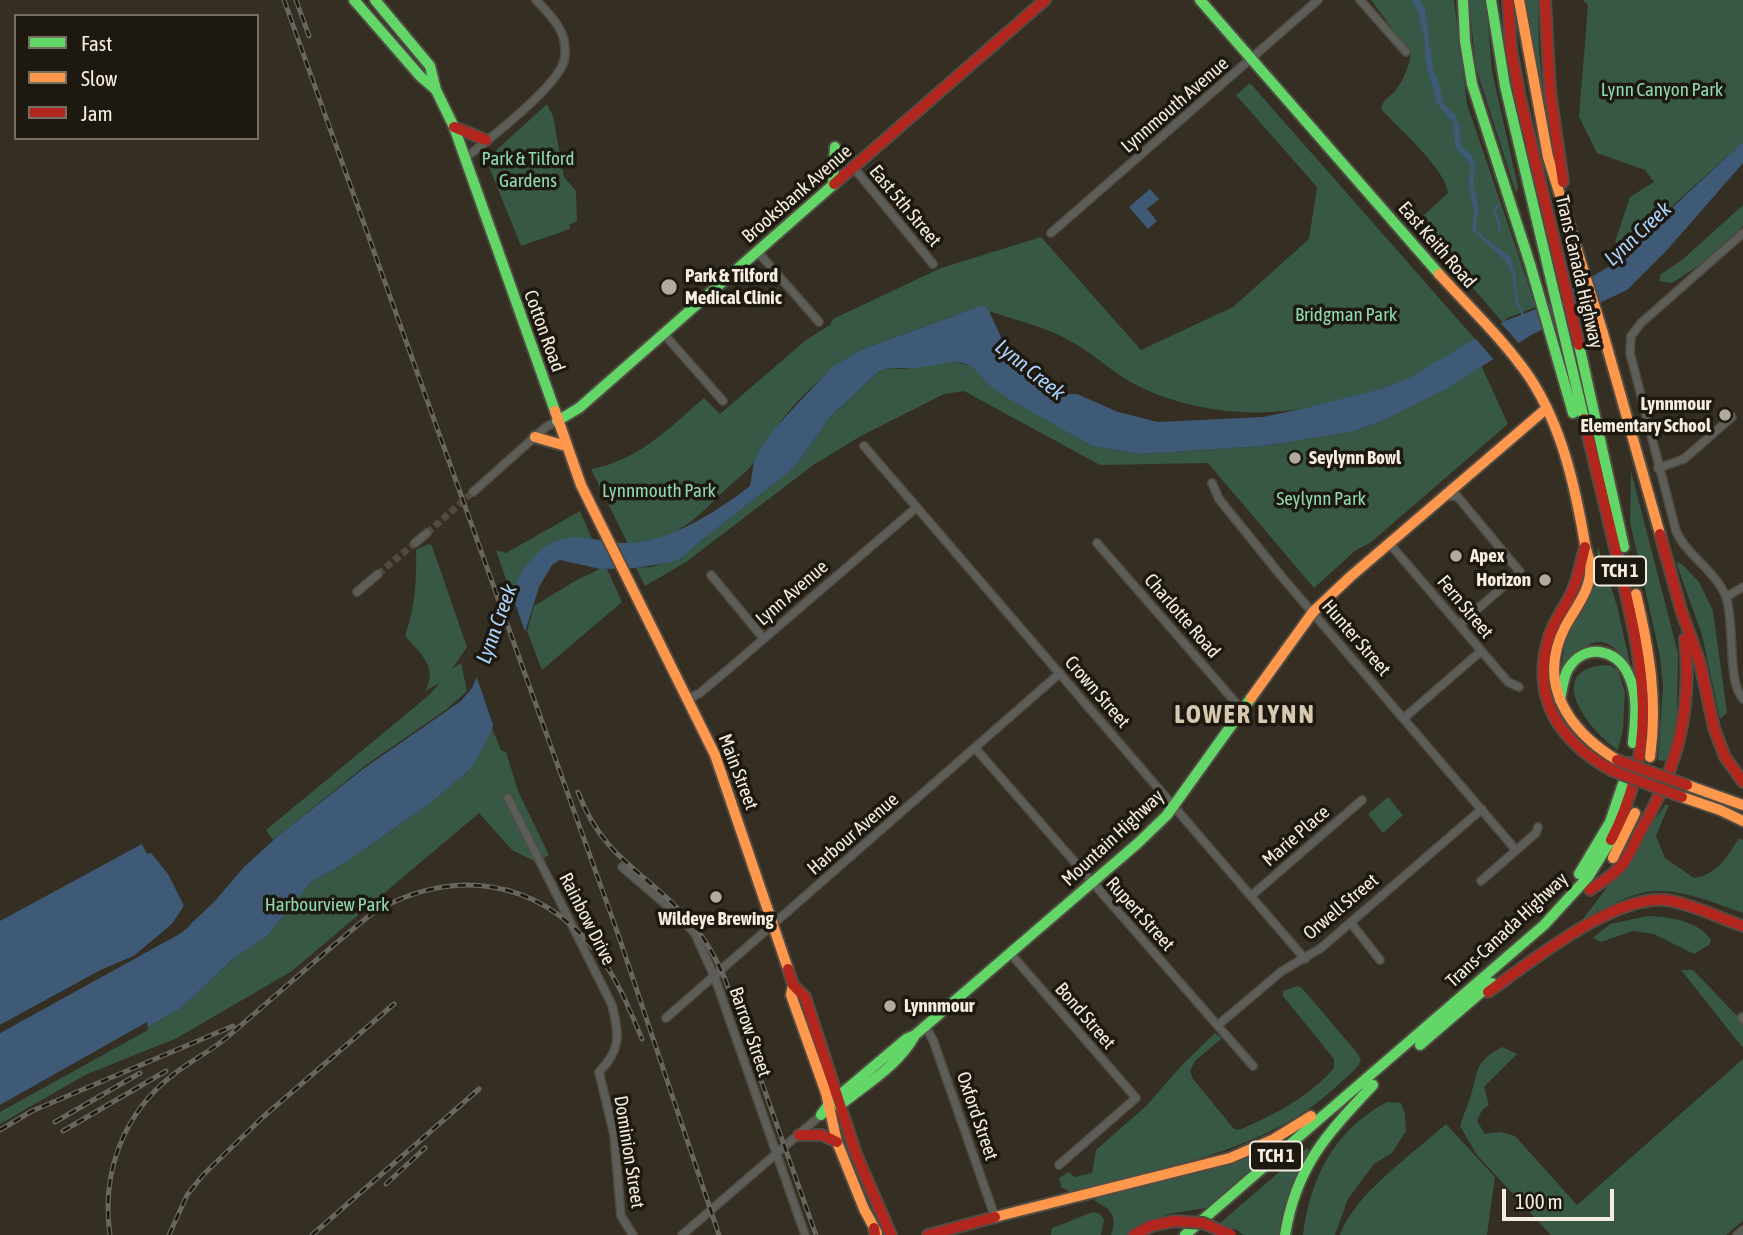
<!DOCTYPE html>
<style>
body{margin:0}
#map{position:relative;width:1743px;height:1235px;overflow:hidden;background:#342e23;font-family:"Asap Condensed",sans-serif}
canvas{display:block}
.legend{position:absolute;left:14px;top:14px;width:245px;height:126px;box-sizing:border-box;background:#1e1910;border:2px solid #746e63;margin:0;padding:9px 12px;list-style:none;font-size:21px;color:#f4ede0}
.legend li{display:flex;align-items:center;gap:14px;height:35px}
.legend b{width:35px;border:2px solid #746e63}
.scale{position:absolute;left:1502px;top:1189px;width:112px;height:32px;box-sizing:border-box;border:4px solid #f4ede0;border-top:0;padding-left:9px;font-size:21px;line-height:24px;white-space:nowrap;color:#f4ede0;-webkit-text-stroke:5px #1e1910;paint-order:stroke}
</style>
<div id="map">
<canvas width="1743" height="1235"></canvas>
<ul class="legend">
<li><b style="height:9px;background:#63d668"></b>Fast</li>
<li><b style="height:9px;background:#ff974d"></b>Slow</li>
<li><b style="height:9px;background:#b3261e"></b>Jam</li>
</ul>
<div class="scale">100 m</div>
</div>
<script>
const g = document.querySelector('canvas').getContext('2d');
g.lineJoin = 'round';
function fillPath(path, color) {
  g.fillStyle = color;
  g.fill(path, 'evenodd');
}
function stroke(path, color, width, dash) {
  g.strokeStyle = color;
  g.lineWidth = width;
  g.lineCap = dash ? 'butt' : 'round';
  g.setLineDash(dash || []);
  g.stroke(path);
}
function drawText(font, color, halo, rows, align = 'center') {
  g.font = font + ' "Asap Condensed",sans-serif';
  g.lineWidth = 7;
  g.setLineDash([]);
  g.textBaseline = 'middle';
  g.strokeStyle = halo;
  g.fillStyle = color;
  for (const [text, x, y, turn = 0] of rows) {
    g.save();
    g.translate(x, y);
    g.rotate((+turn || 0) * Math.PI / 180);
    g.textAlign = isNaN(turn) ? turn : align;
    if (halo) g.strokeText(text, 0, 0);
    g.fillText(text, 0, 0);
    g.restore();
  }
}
fillPath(new Path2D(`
 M1371,0H1454L1467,104L1536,307L1507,318L1503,323L1418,224L1424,215L1448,193C1446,169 1398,128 1381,109C1383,99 1389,98 1395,91C1404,79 1408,68 1411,54Z
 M1469,0H1486L1492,71L1518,187L1516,193L1476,68Z
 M1525,0H1538L1539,49L1547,129Z
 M1583,0H1743V142L1671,207L1642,226L1631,242L1622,247L1615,242L1630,197L1654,182L1645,170L1597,153L1579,117L1588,5Z
 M1250,83L1476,340C1454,353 1432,369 1407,379C1320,415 1227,428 1140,387C1115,375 1097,356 1074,343C1048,327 1017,321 989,311L986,306L953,316L860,350C826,370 797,399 774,430C766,440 761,451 754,462C748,471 736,480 727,488C693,521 679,539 628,544L591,469C638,461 669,428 704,398L720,414L806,340L830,325L833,319L941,268L1041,237L1141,350L1233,307L1309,239L1317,187L1236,95Z
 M547,104L553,116L564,177L576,191L577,221L569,225L570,229L521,246L489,167L490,156Z
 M1743,205V226L1701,264L1672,283L1659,281L1661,274L1682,260Z
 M954,362L971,366L989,385L1092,446L1140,454L1263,446L1352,432L1382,421L1445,389L1481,365L1508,424L1370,543L1356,550L1314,588L1208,463L1100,465L964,391L944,394L859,437L812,466L686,562L645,586L636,568L651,567L683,557L702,540L789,472L798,463L829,418L878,372L888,368L902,369Z
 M1631,471L1678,653L1677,713L1669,762L1658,760L1663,686L1660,656L1630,522Z
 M580,511L592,539C548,533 530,559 511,594L496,550L506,553Z
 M429,544L432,546L467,647L452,669L461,663L467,691L447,709L366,765L273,840L266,830L428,696L440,683L425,691C439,668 420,653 405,636C415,608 417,579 416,550Z
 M1598,547L1617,606L1631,668C1603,627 1589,640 1561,670L1565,643L1596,570Z
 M1676,562L1682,564L1699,582L1713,611L1727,713L1720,719L1702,635Z
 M600,569H607L622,602L542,670L527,631L534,606L575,581Z
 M1609,665L1618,670L1625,692L1623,730L1618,750C1587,730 1541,667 1609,665Z
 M492,728L501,750L506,752L518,791L549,855L536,862L512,850L479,813L292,971L177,1038L85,1075L0,1124V1108L180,1009L232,960L267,936L310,883L346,862L429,804L471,769Z
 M1388,797L1403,815L1383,833L1368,814Z
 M1665,805H1669L1656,836L1665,858L1694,878C1718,874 1727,857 1739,838L1743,840V913C1717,904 1685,890 1657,891C1629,892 1603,909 1580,923L1623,866Z
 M1647,916C1669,917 1698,920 1711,940L1709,945L1694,954L1654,934L1633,931L1601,942L1593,938L1610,924Z
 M1681,970H1693L1743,1022V1048Z
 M1297,986L1302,988L1358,1054L1361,1061C1356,1070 1347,1077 1339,1084C1271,1149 1176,1164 1088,1188L1069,1191L1061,1187L1059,1178L1069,1172L1074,1177L1092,1173L1096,1150L1146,1106L1183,1064L1215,1033L1222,1038L1195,1061L1190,1071L1193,1079L1234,1129L1239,1130C1274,1115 1309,1097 1334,1068V1059L1283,996V991Z
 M1502,1047L1517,1054L1484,1087L1489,1105L1482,1110L1477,1121L1485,1134L1500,1132L1515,1136L1577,1205L1743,1059V1221L1726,1235H1551L1477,1155L1460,1126C1463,1115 1468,1105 1471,1095C1479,1067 1475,1062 1502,1047Z
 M1387,1102L1401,1103L1405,1114L1406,1131L1392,1153L1374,1164L1348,1199L1335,1235H1303C1310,1178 1335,1129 1387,1102Z
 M1446,1124L1495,1177L1487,1235H1340C1353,1195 1414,1153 1446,1124Z
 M1292,1133L1206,1208L1168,1214L1126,1235H1111C1118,1217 1111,1209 1095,1201L1096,1198Z
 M1307,1148L1309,1151C1296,1178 1281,1205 1279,1235H1243L1237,1230L1220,1223Z
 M1093,1212L1100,1214L1104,1220L1101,1235H1051L1052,1228Z`), '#375845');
fillPath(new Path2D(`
 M1412,0H1420L1425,9L1433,71L1438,80L1443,103L1455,115L1460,126L1459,138L1462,147C1485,165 1471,167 1474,190C1475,196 1478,200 1478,206C1479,217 1473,223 1479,233L1510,257L1516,277L1513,278L1506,261L1472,230L1474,212L1468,183L1471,168L1469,162L1455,147L1453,123L1437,103L1425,60V42L1419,14Z
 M1743,142V163L1668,249L1627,290L1533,334L1446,389L1382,421L1352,432L1263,446L1140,454L1092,446L1008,398L989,385L971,366L963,363L954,362L917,368H888L878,372L829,418L798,463L789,472L702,540L683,557L672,562L636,568L600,569L560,560L552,565L539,587L501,709L486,742L471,769L429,804L346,862L310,883L267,936L232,960L180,1009L0,1108V1033L181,933L214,902L244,867L278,836L363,769L461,701L472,688C480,668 490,649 498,628C506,607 513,584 527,565C567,514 598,552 646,541C683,533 720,509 750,486L754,462L762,445L774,429L831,368L860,350L981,306H986L989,311L1012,361L1043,394L1049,397L1061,394H1077L1118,412L1158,422L1263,417L1306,408L1381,389L1409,378L1505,321L1544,306L1608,267Z
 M1150,189L1159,199L1147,209L1157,221L1148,229L1129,207Z
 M142,844L147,854L151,853L168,874L184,906L172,924L134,956L101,970L0,1025V921Z`), '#3e5a76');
fillPath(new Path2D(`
 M1499,321L1521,346L1496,362L1474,337Z
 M510,589L528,640L495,731L475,672Z
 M184,906L183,914L174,926L154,944L191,925L181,933L0,1033V1029L21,1017L0,1028V1025L101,970L134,956L172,924Z
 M147,1022L148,1030L0,1112V1105Z`), '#342e23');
stroke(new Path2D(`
 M1499,230L1500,226L1494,210L1499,205
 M1514,277L1517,302L1524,317`), '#3e5a76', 2.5);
stroke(new Path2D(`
 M427,533L473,492
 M378,574L415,543`), '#514b3f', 7, [7, 3.5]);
const street = new Path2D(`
 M1360,0L1406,52
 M464,159C488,140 557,87 564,61C566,55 565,46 564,40C560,24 547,12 536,0
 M854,168L933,264
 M1051,233L1318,0
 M1743,233L1641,323L1631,336L1630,353L1676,531C1687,556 1716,571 1726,597C1735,622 1727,683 1743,699
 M757,251L819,322
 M663,333L723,401
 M864,446L1305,959
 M1658,468L1684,459L1732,417
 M1212,483L1219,499L1282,577L1516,850
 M473,492L546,427L557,421
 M1445,496H1457L1520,572L1459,625
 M415,543L427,533
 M1097,543L1243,711
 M1389,543L1508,682L1519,687
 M711,575L764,639
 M357,592L378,574
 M1726,597L1743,587
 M686,700L700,693L731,667L917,507
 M1404,718L1481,651
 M975,748L1253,1066
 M508,798L612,1005C619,1034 622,1049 599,1072L614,1135L621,1216L633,1235
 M622,867L678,915L695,934L715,978L805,1235
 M1481,881L1536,833L1538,827
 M1251,896L1362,800
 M1351,923L1380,960
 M1010,953L1136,1098L1059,1165
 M1742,1017L1743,1020
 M666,1018L1060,673
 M1218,1025L1282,971L1321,948L1482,809
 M925,1026L933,1040L995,1217
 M682,1235L821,1115
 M1737,1235L1743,1230`);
const fast = new Path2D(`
 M354,0L420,76L436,90
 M375,0L430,66L436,90L454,127L555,411
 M1200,0L1439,274
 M1463,0L1465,41L1472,84L1530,264L1573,413
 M1491,0L1505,86L1584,419
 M833,185L835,147
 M1579,345L1624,547
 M557,421L579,408L834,184
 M1560,700C1562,690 1563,678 1568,669C1584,643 1616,648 1628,674C1639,695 1635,721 1633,743
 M1579,874L1610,822L1630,763
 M1420,1045L1492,983
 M839,1106C866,1084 898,1066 915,1035
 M821,1115L829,1104L906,1039L915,1035L1138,843L1167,815L1251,698
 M1185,1235L1544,925L1588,877L1611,840
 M1285,1235C1296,1166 1327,1134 1373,1085`);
const slow = new Path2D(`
 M1519,0L1548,157L1603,333L1660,534
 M1439,274C1470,308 1504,340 1530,378C1562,427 1575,486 1585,544C1586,551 1589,557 1590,564C1593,588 1575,608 1565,627C1536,684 1569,731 1617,760
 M555,411L581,485L715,755L788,969
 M535,437L566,446
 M1636,594C1649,649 1658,701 1650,757
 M1251,698L1313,612L1350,577L1547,408
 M1687,785L1743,805
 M1682,797L1720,810L1743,821
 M1613,858L1635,813
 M793,985L791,995L826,1093L837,1142L864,1209L877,1233
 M995,1217L1230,1158L1274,1139L1311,1116`);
const jam = new Path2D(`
 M1508,0L1511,49L1520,97L1579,345
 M1545,0L1550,91L1563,182
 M454,127L486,140
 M834,184L1045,0
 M1584,419C1596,467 1607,516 1619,564C1643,665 1661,743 1611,840
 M1660,534L1681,610L1700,663L1714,728L1725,757L1743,782
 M1585,547C1581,563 1578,579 1571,594C1564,609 1553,622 1549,637C1530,699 1560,742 1613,771
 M1590,890C1600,883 1612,876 1620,867C1630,856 1634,842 1641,830C1678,766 1692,712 1685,639
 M788,969L793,985L805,997L856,1154L891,1235
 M1488,992C1530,963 1619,889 1672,901C1696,906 1720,918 1743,926
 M799,1135H822L837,1142
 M874,1228L875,1235
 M928,1235L995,1217
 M1134,1235L1151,1226L1174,1221`);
stroke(street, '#514c43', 10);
stroke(fast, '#514c43', 14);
stroke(slow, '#514c43', 14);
stroke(jam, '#514c43', 14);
stroke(street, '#5d5e59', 7);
stroke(fast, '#63d668', 10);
stroke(slow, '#ff974d', 10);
stroke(jam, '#b3261e', 10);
const rail = new Path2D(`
 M284,0L618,934L719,1235
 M296,0L309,36
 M578,792C603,858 642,869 685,916C703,934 715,956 725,979L816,1235
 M55,1122L140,1073
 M0,1130L32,1111L233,1026
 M63,1131L166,1071
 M386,1184L425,1148
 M110,1235C101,1173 123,1113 174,1074C192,1060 213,1050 231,1034C279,993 325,951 374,912C453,867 536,878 594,949C616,975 629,1008 642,1039
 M169,1235L187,1195L203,1175L263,1117L394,1004
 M312,1235L479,1089`);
stroke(rail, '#67665f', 5);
stroke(rail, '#1e1910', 2.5, [8]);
const jamBridge = new Path2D(`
 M1617,760L1687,785
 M1613,771L1682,797
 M1174,1221L1203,1223L1231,1235`);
stroke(jamBridge, '#514c43', 14, []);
stroke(jamBridge, '#b3261e', 10);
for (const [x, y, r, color] of [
 [669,287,9,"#b1aa9e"],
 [1725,415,7,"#b1aa9e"],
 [1295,458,7,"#b1aa9e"],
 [1456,556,7,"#b1aa9e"],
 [1545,580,7,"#b1aa9e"],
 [716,897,7,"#b1aa9e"],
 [890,1006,7,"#b1aa9e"]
]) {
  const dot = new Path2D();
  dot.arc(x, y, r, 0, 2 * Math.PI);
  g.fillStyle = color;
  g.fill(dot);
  stroke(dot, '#1e1910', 2.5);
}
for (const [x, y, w] of [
 [1620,571,52],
 [1276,1156,52]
]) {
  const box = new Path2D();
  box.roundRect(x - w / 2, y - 14.5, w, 29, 5);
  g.fillStyle = '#1e1910';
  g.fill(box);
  stroke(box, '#f4ede0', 2);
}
drawText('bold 18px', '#f4ede0', null, [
 ["TCH 1",1620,571],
 ["TCH 1",1276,1156]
]);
drawText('19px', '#8fdab2', '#1e1910', [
 ["Lynn Canyon Park",1662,90],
 ["Park & Tilford",528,159],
 ["Gardens",528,181],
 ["Bridgman Park",1346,315],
 ["Lynnmouth Park",659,491],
 ["Seylynn Park",1321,499],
 ["Harbourview Park",327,905]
]);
drawText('19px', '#f4ede0', '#1e1910', [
 ["Lynnmouth Avenue",1175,105,-41],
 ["Brooksbank Avenue",797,194,-41],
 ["East 5th Street",905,206,50],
 ["East Keith Road",1437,245,49],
 ["Trans Canada Highway",1579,272,77],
 ["Cotton Road",544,331,70],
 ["Lynn Avenue",792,593,-41],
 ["Fern Street",1465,607,50],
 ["Charlotte Road",1182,616,49],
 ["Hunter Street",1356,638,49],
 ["Crown Street",1097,692,49],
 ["Main Street",738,772,69],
 ["Harbour Avenue",853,834,-41],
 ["Marie Place",1296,836,-41],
 ["Mountain Highway",1113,838,-43],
 ["Orwell Street",1341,907,-40],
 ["Rupert Street",1140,914,48],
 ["Rainbow Drive",587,919,63],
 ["Trans-Canada Highway",1507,930,-43],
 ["Bond Street",1085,1016,49],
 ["Barrow Street",750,1032,71],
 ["Oxford Street",977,1116,71],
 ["Dominion Street",629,1152,81]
]);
drawText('bold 19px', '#f4ede0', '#1e1910', [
 ["Park & Tilford",685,276],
 ["Medical Clinic",685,298],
 ["Lynnmour",1711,404,"right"],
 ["Elementary School",1711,426,"right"],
 ["Seylynn Bowl",1309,458],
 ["Apex",1470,556],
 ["Horizon",1531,580,"right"],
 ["Wildeye Brewing",716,919,"center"],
 ["Lynnmour",904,1006]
], 'left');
drawText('italic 21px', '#aad4fe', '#1e1910', [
 ["Lynn Creek",1638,234,-43],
 ["Lynn Creek",1030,370,39],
 ["Lynn Creek",497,624,-70]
]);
g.letterSpacing = '2px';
drawText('bold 26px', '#d6c9af', '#1e1910', [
 ["LOWER LYNN",1245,715]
]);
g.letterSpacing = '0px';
</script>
